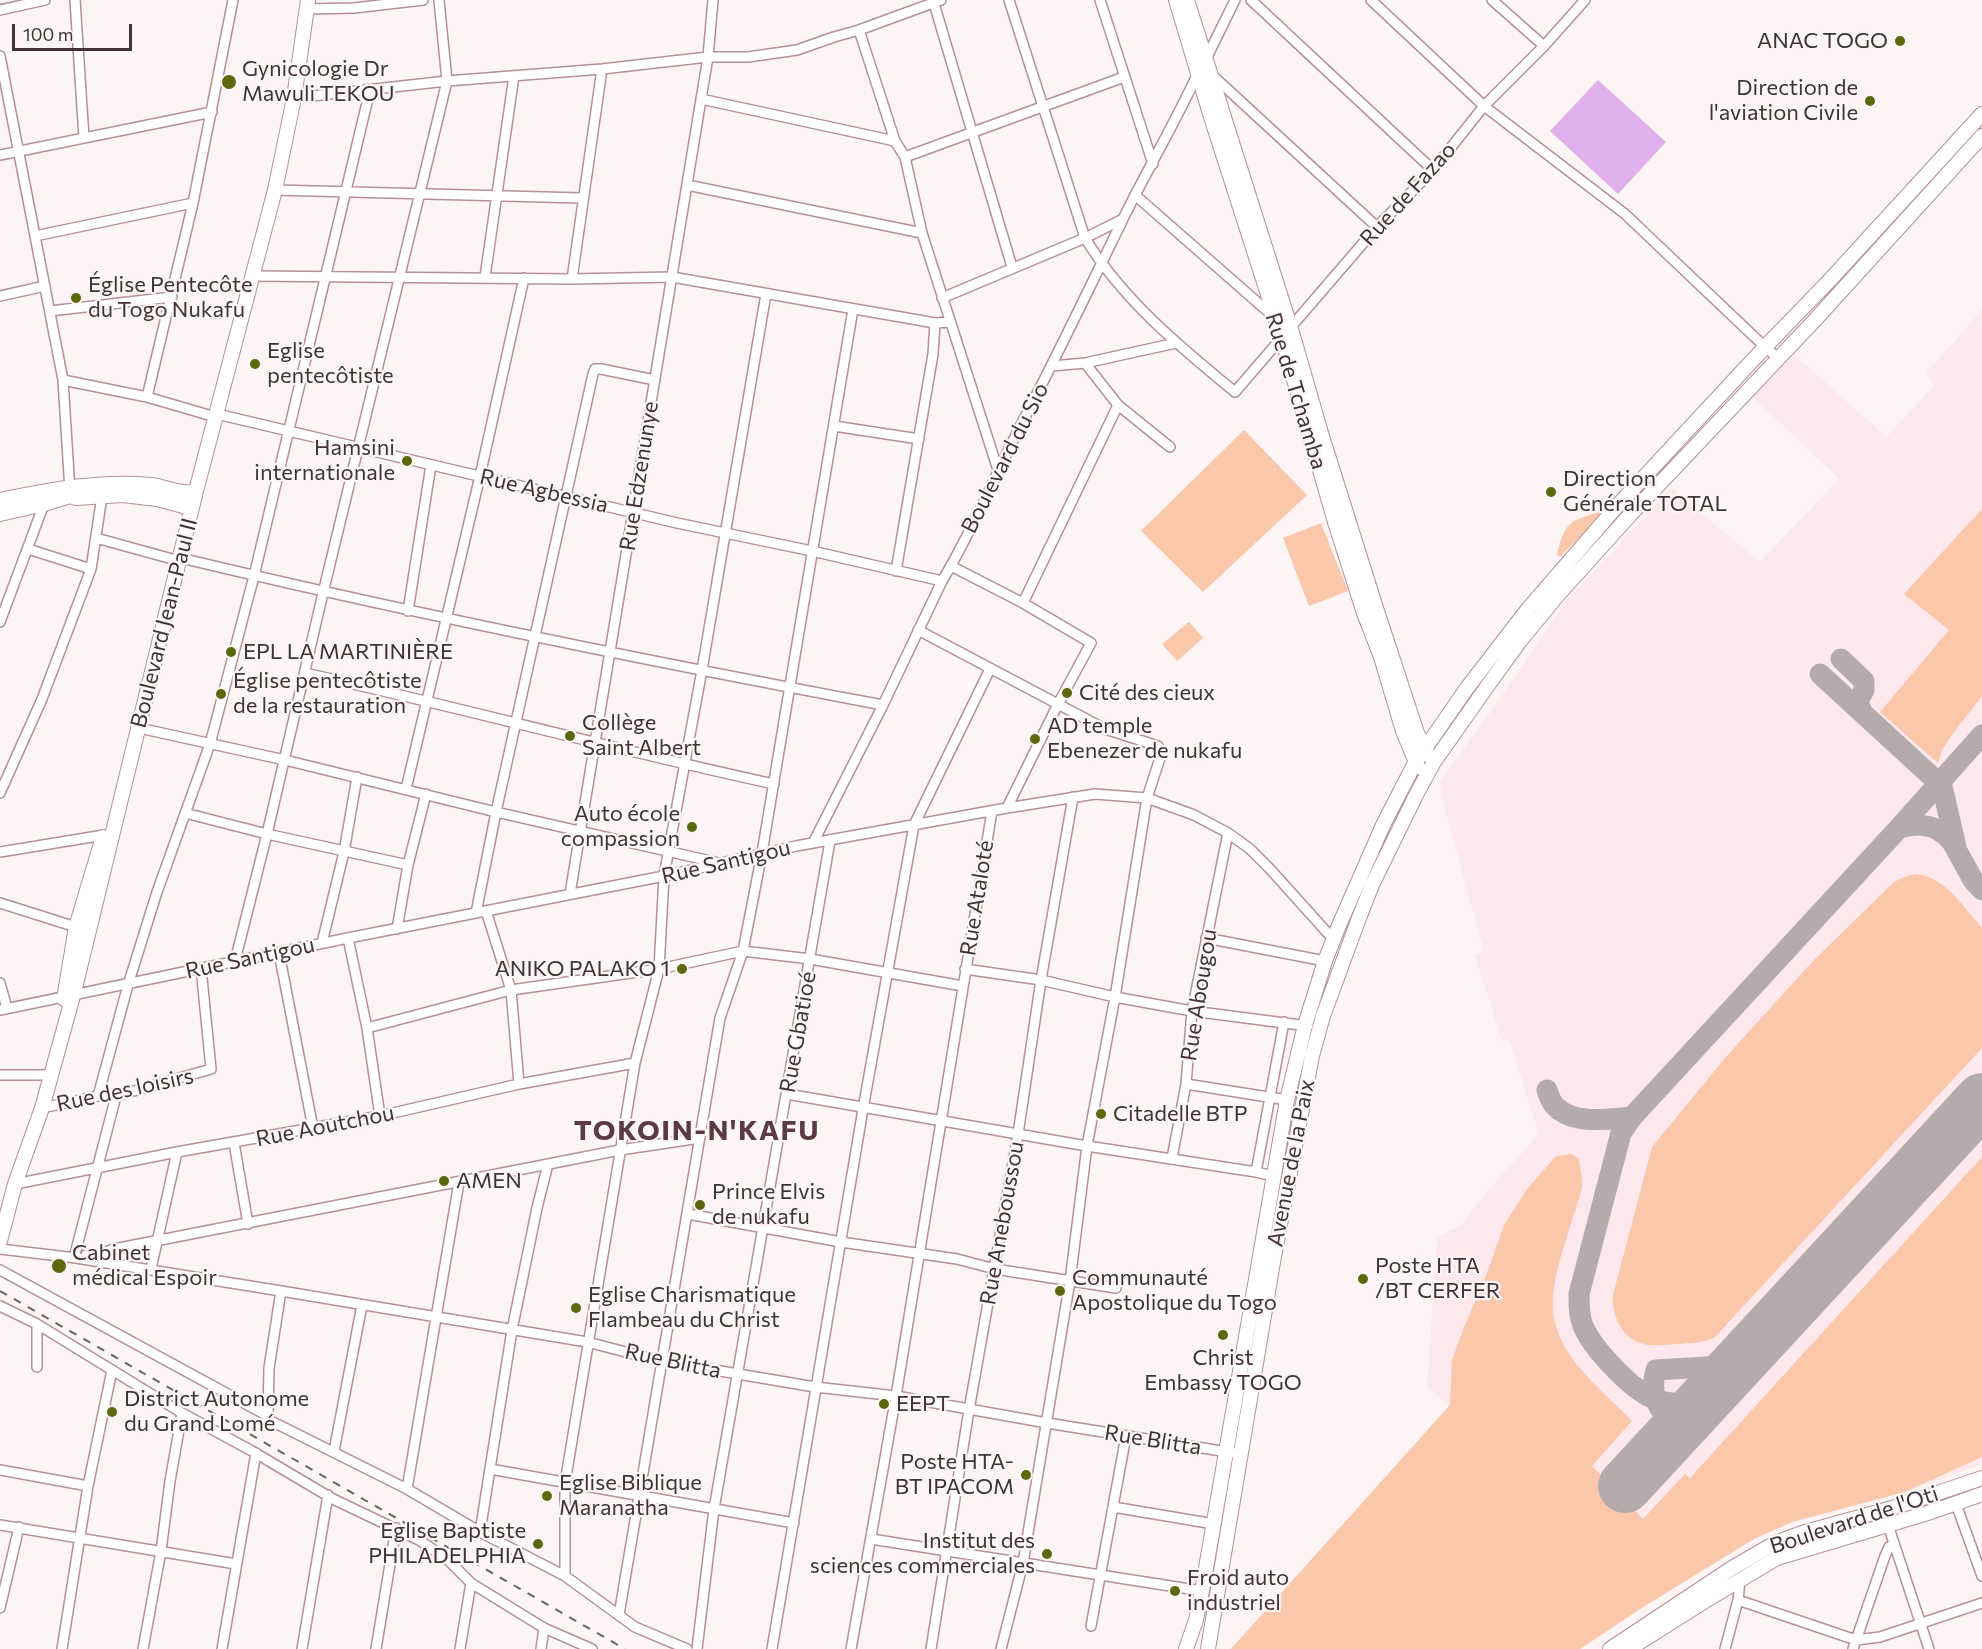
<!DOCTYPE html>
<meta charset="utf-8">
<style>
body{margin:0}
#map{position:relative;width:1982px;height:1649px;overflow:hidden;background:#fcf4f5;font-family:Commissioner,sans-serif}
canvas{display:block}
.scale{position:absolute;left:12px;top:24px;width:120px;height:27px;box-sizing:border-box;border:3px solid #423235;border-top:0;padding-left:8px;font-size:18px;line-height:21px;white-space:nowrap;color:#423235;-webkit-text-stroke:4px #fcf4f5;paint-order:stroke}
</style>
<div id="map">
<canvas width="1982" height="1649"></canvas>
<div class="scale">100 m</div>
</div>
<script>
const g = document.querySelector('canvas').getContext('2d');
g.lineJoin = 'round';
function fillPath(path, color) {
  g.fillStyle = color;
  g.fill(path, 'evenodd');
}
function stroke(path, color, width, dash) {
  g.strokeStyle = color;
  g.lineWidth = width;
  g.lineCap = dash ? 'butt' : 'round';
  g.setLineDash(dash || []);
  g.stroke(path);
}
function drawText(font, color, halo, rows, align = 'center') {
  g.font = font + ' Commissioner,sans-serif';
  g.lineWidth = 4.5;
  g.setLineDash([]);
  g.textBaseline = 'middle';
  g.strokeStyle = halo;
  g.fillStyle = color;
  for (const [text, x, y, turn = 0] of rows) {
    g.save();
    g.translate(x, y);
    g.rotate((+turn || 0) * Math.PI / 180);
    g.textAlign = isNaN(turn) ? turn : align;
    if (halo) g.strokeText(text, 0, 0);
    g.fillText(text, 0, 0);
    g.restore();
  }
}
fillPath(new Path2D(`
 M1982,310V1464L1905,1492L1792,1522L1754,1539L1640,1609L1580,1649H1231L1449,1406L1427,1386L1437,1238L1461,1225L1489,1189L1539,1134L1509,1039L1502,1041L1475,956L1484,952L1441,794L1440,781L1492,710L1567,600L1671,488L1760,562L1839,479L1753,397L1795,355L1886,437L1934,386L1926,373Z`), '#fde9ed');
fillPath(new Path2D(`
 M1244,430L1307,495L1203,592L1141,531Z
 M1982,509V696L1951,736L1942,750L1938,763L1880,712L1949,630L1904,594Z
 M1604,510L1605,511L1561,556H1558L1557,554C1566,518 1571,522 1604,510Z
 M1321,523L1348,591L1309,606L1283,538Z
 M1189,622L1203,638L1177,661L1162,644Z
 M1915,874C1945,876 1963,907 1982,928V1048L1715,1337C1703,1343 1691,1343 1678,1344C1667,1344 1654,1347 1644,1344C1623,1340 1611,1315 1613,1295L1652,1147L1725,1058L1774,1004L1812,962L1894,882L1904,877Z
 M1572,1154L1579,1159C1580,1168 1583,1178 1582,1187C1578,1204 1571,1222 1566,1240C1559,1261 1551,1289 1553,1312C1557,1356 1603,1391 1632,1421L1592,1466L1643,1519L1685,1474L1690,1478L1982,1157V1457L1905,1492L1792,1522L1754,1539L1640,1609L1580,1649H1231L1450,1405L1452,1360L1465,1325L1486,1276L1504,1225L1528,1188L1556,1156Z`), '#fbc7ab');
fillPath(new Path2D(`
 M1598,80L1666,142L1618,194L1550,131Z`), '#e0b0ed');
stroke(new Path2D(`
 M1841,659L1864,681V690L1858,701L1861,710
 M1820,674L1942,786L1957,851L1973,880L1982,890
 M1899,828C1924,821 1942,826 1956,848
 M1547,1090C1549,1096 1551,1103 1556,1107C1574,1125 1610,1119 1632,1117
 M1718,1387C1708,1393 1696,1402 1685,1403C1676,1404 1666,1403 1657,1400C1633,1392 1593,1349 1583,1326C1579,1316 1579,1305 1579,1294L1621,1133L1632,1117L1899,828L1982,735
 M1684,1423C1658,1421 1649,1392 1656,1370L1723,1366L1748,1353`), '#b5aaac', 21);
stroke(new Path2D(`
 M1625,1486L1982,1100`), '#b5aaac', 54);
const street = new Path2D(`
 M75,0L84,138
 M933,0L1012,267
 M1009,0L1085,238C1122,299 1180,347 1235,392L1377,227L1433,170L1484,106L1544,46L1585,0
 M1100,0L1153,164
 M1251,0L1433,170
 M1371,0L1484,106L1625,214L1765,347L1778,358
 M1492,0L1544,46
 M307,9L354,8L423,0
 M0,10L45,0
 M859,30L895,141L905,157L922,233L998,470
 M0,56L63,380L70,491
 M1205,61L1235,0
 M1211,74L1377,227
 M294,98L447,81L602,69L708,57H748L797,50L834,37L859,30L941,0
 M701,99L895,141
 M0,155L212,112
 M905,157L1124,77
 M687,185L922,233
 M275,190L582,198
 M1135,195L1273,316
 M35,236L193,203
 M253,276L572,279L672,277L935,323L950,322
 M485,277L514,76
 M572,279L602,69
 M0,296L45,286
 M942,298L1085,238L1123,219
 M50,311L172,297
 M1085,363L1118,405L1170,447
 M1052,366L1085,363L1176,343
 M63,380L147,397L212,416L217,414L677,523L812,551L942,581
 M147,397L193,203L233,0
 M834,426L919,439
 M96,538L176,560L181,558C413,614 648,661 883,705
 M28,549L91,569
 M951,566L1023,603L1091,643L1058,704L1007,808
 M896,571L933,354L935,323
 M1023,603L1118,405
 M408,611L431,465
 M0,622L44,504
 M918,630L1105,729L1158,746L1162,752L1147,798L1115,997L1087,1146L1070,1281L1023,1563L1001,1649
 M305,673C462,708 617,750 774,784
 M139,728L285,760L496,812L715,862
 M406,789L480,476L524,278
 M0,793L42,699L91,569L102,496
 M185,813L267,834L408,865
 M813,843L883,705L942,581C972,532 995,475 1022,423C1057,356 1090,287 1123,219C1147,170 1175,123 1198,73
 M0,852L104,835
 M570,894L708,57L713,0
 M0,903L76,927
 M486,911L511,990L519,1084
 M476,913L496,812L593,374L595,369H601L655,380
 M397,929L408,865L426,794
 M348,938L367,1028L380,1116
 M1206,938L1325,961
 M322,943L344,852L357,777
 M279,953L313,1128
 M235,961L267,834L323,593L447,81L439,0
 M965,969L1041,980L1115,997L1192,1011L1308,1026
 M0,983L7,1008
 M0,1010L348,938L664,876L796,846L1007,808L1095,794L1147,798L1194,815L1228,833L1250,849L1270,869L1333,939
 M367,1028L511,990L659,969L743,951L810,959L963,986
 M0,1075H44
 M1186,1084L1287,1100
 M787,1094L1087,1146L1256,1172L1273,1176
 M98,1096L128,985L157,892L210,744L254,576L370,90
 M42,1108L98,1096H116L211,1069L201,968
 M234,1143L248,1224
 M1172,1158L1186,1084L1192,1011L1228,833
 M1256,1172L1284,1022
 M15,1184L177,1152L380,1116L519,1084L635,1063
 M688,1214L841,1242L957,1259L995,1269L1116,1288
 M0,1249L76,1258L281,1291L587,1342L661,1361L815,1387L896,1396L1047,1423L1240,1454
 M86,1255L94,1256L114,1249L620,1150L700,1138
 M76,1258L75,1254L116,1096
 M151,1269L177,1152
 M0,1270L268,1416L267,1419L407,1489L480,1532L565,1576L635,1627L687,1649
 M0,1306L37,1324L182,1413L252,1451L333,1499L419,1540L447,1559L471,1583L544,1628L592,1649
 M37,1324V1367
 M268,1416L269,1368L281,1291
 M334,1451L362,1305
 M490,1469L794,1523
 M0,1470L88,1486
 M407,1489L459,1182
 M1956,1504L1982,1576
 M1113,1507L1214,1524
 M0,1525L236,1564
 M1888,1525L1929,1649
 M480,1532L512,1330L537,1208L548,1164
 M871,1539L1202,1591
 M565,1576V1483L635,1063L659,969L664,876L702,670L766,294
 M1738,1600L1856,1640L1880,1637L1982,1603
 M0,1608L19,1527
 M619,1615L720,1018L743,951L762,853L853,309
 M1091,1626L1126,1436
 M62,1649L88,1486L112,1370
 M143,1649L161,1551L170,1481L182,1413
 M222,1649L256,1453
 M302,1649L328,1495
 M376,1649L396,1528
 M460,1649L471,1583
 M541,1649L544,1628
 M697,1649L714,1509L830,841
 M772,1649L863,1109L914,825L990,669
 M851,1649L896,1396L992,811
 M931,1649L969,1410L1018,1134L1041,980L1073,797
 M1725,1649L1738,1600L1740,1580
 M1853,1649L1885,1556L1889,1547L1894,1544`);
const secondary = new Path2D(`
 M1176,0L1211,117L1282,338L1335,522L1364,613L1381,657L1403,731L1418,767
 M1187,0L1291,329L1321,433L1376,608L1417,733L1428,755
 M0,500C51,490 99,480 151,485C164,486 183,496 196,491
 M0,514L44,504L70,496L76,498L123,495L157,499L187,507L193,504
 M64,999L76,927L103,837
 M0,1241L15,1184L42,1108L73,996L196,491L275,190L294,98L308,0
 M1186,1649L1196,1620L1202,1591L1287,1100L1305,1025L1325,961L1340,923L1384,823L1415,763L1467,688L1528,609L1618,505L1765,347L1829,281L1982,114
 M1208,1649L1273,1262L1312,1056L1323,1016L1359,918L1372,885L1417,793L1434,762L1491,681L1520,641L1557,596L1630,515L1814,321L1982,136
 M1610,1649L1732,1568L1775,1543L1802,1533L1899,1506L1982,1478
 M1629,1649L1705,1601L1777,1558L1931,1512L1982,1494`);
stroke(street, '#b59098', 12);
stroke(secondary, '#b59098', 16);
stroke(street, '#fff', 9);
stroke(secondary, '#fff', 14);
stroke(new Path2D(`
 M0,1291L625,1649`), '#6e6062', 2, [8, 8]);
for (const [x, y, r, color] of [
 [1900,41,6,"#5c680d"],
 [229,82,8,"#5c680d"],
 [1870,101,6,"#5c680d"],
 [76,298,6,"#5c680d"],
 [255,364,6,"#5c680d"],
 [407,461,6,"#5c680d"],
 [1551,492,6,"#5c680d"],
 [231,652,6,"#5c680d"],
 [1067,693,6,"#5c680d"],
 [221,694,6,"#5c680d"],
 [570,736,6,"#5c680d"],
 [1035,739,6,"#5c680d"],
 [692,827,6,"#5c680d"],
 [682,969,6,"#5c680d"],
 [1101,1114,6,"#5c680d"],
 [444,1181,6,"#5c680d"],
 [700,1205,6,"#5c680d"],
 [59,1266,8,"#5c680d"],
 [1363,1279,6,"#5c680d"],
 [1060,1291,6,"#5c680d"],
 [576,1308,6,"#5c680d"],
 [1223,1335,6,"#5c680d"],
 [884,1404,6,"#5c680d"],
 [112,1412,6,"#5c680d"],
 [1026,1475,6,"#5c680d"],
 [547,1496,6,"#5c680d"],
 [538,1544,6,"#5c680d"],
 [1047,1554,6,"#5c680d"],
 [1175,1591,6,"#5c680d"]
]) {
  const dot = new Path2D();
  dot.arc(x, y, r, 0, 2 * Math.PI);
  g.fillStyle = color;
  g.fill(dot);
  stroke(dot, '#fcf4f5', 2);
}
drawText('22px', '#423235', '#fcf4f5', [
 ["ANAC TOGO",1888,41,"right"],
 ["Gynicologie Dr",242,69],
 ["Mawuli TEKOU",242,94],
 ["Direction de",1858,88,"right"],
 ["l'aviation Civile",1858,113,"right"],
 ["Église Pentecôte",88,285],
 ["du Togo Nukafu",88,310],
 ["Eglise",267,351],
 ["pentecôtiste",267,376],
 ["Hamsini",395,448,"right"],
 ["internationale",395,473,"right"],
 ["Direction",1563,479],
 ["Générale TOTAL",1563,504],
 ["EPL LA MARTINIÈRE",243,652],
 ["Église pentecôtiste",233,681],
 ["de la restauration",233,706],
 ["Cité des cieux",1079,693],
 ["Collège",582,723],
 ["Saint Albert",582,748],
 ["AD temple",1047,726],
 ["Ebenezer de nukafu",1047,751],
 ["Auto école",680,814,"right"],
 ["compassion",680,839,"right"],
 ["ANIKO PALAKO 1",670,969,"right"],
 ["Citadelle BTP",1113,1114],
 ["AMEN",456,1181],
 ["Prince Elvis",712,1192],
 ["de nukafu",712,1217],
 ["Cabinet",72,1253],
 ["médical Espoir",72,1278],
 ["Poste HTA",1375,1266],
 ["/BT CERFER",1375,1291],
 ["Communauté",1072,1278],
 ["Apostolique du Togo",1072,1303],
 ["Eglise Charismatique",588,1295],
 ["Flambeau du Christ",588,1320],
 ["Christ",1223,1358,"center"],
 ["Embassy TOGO",1223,1383,"center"],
 ["District Autonome",124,1399],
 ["du Grand Lomé",124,1424],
 ["EEPT",896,1404],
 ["Poste HTA-",1014,1462,"right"],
 ["BT IPACOM",1014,1487,"right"],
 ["Eglise Biblique",559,1483],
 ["Maranatha",559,1508],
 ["Eglise Baptiste",526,1531,"right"],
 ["PHILADELPHIA",526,1556,"right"],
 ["Institut des",1035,1541,"right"],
 ["sciences commerciales",1035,1566,"right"],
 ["Froid auto",1187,1578],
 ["industriel",1187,1603]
], 'left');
drawText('22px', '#423235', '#fcf4f5', [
 ["Rue de Fazao",1408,194,-48],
 ["Rue de Tchamba",1296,391,73],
 ["Boulevard du Sio",1005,458,-63],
 ["Rue Edzenunye",639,476,-81],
 ["Rue Agbessia",544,491,13],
 ["Boulevard Jean-Paul II",164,623,-76],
 ["Rue Santigou",726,862,-13],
 ["Rue Ataloté",977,898,-81],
 ["Rue Santigou",250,958,-12],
 ["Rue Abougou",1199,995,-81],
 ["Rue Gbatioé",798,1032,-80],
 ["Rue des loisirs",125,1090,-12],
 ["Rue Aoutchou",325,1126,-11],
 ["Avenue de la Paix",1291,1163,-79],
 ["Rue Aneboussou",1002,1223,-80],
 ["Rue Blitta",673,1361,12],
 ["Rue Blitta",1153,1440,9],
 ["Boulevard de l'Oti",1854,1520,-18]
]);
g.letterSpacing = '1.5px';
drawText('bold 28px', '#5b3b43', '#fcf4f5', [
 ["TOKOIN-N'KAFU",697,1131]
]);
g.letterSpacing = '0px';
</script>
